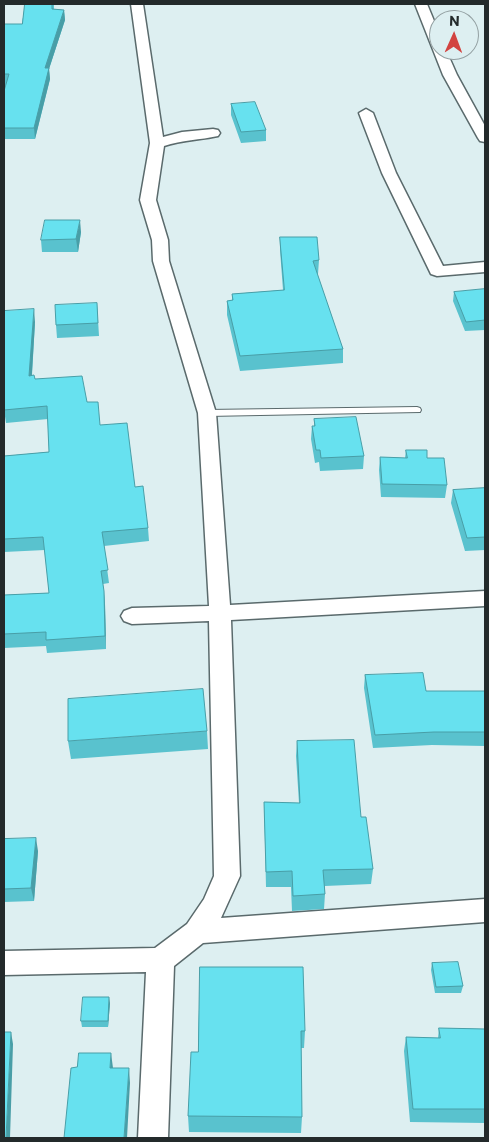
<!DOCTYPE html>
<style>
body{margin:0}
#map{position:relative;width:489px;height:1142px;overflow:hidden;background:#ddeff1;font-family:Commissioner,sans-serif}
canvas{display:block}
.frame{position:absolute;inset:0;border:5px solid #232a2b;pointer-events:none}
.north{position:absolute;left:429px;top:10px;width:50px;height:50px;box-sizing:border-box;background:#ddeff1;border:1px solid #93a0a2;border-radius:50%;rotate:2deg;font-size:14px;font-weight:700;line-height:20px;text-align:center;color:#232a2b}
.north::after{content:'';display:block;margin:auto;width:18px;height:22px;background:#d24340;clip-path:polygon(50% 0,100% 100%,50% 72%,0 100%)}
</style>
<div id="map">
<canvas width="489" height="1142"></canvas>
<div class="frame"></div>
<div class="north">N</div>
</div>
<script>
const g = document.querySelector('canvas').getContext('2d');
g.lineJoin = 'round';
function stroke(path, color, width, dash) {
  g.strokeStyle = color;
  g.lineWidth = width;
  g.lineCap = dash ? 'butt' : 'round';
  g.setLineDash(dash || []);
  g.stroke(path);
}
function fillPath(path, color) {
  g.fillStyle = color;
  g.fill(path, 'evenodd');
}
const service = new Path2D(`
 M417,407L420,408L421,410L420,412L207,416L203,413L207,410Z`);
const minor = new Path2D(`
 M131,4H143L163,137L182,132L213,129L218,130L220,133L218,136C200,140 182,140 164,146L156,200L168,240L169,261L216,413L230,605L485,591V606L231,620L240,876L221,918L485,899V922L203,943L174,966L168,1138H138L146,972L4,975V951L155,948L187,924L204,899L214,876L209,621L132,624L124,621L121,616L124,611L132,608L209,606L198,413L153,261L152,240L140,200L150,143Z
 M415,4H427L439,33V50H446L457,75L485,126V142L480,141L478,138L443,75Z
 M366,109L373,113L396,173L443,266L485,262V272L437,276L431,274L382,173L359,113Z`);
stroke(service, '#5a6a6c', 2);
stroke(minor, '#5a6a6c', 3);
fillPath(service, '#fff');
fillPath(minor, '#fff');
fillPath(new Path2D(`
 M25,4H54V9L64,10L65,20L49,69L50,79L35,139H4V91L6,85H4V24H22Z
 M231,104L266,130V141L241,143L231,115Z
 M81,232L78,252H42L41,240Z
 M280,237L319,260L318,274H317L343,349V363L240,371L227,315V301L232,300V294L283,290L280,250Z
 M485,289V330L465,331L453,301L454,292Z
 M97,303L99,336L57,338L56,325Z
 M35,322L32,375L35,379L87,402L135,487L148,528L149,541L104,546L109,583L103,584L105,604L106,649L47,653L46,646L4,648V595L49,593L45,550L4,552V456L49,452L48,419L6,423L4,410Z
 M314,419L364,456L363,469L320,471L319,462L315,463L311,439L312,426H314Z
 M406,450L427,458L447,485L445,498L381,497L379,470L380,457L405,458Z
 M485,488V550L465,551L451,503L453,490Z
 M365,675L426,691H485V746L432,745L373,748L364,688Z
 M207,731L208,749L71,759L68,741Z
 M297,741L361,817L373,869L371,884L325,886V894L324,909L292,911L291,887H266L264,802L299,803L296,756Z
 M4,839L38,851L34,901L4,902Z
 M432,963L463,986L461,993H435L431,970Z
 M200,967L305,1031L304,1048H301L302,1117L301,1133L189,1132L188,1116L198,1052Z
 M110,1003L108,1027H82L81,1021Z
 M439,1028L485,1029V1123L410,1122L404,1051L406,1037L438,1038Z`), '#59c2ce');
fillPath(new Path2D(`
 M64,10L65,20L49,69L50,79L35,139L34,128L45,68Z
 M80,220L81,232L78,252L76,239Z
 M34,309L35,322L31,388L29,376Z
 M104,591L105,604L106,649L105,636Z
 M36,838L38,851L34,901L31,888Z
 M109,997L110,1003L108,1027V1021Z
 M11,1032L13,1044L10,1138H6Z
 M111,1053L113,1068H110Z
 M129,1068L130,1083L127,1138H124Z`), '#489ea7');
const building = new Path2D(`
 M25,4H52V9L64,10L45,68H49L34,128H4V91L9,74H4V24H22Z
 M255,102L266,130L241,132L231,104Z
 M45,220H80L76,239L41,240Z
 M280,237H317L319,260L313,261L343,349L240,356L227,301L233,300L232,294L284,290Z
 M485,289V320L466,322L454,292Z
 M97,303L98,323L56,325L55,305Z
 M34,309L29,376L34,375L35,379L82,376L87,402H98L100,425L127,423L135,487L143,486L148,528L102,532L108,570L101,571L104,591L105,636L46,640V632L4,634V595L49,593L43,537L4,539V456L49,452L47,406L4,410V311Z
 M356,417L364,456L321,458L320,450H316L312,426H315L314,419Z
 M406,450H427V458H444L447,485L382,484L380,457L407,458Z
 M485,488V537L467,538L453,490Z
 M423,673L426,691H485V732H434L375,735L365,675Z
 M203,689L207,731L68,741V699Z
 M354,740L361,817H366L373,869L323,870L325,894L293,896L292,871L266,872L264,802L300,803L297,741Z
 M36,838L31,888L4,889V839Z
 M458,962L463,986L436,987L432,963Z
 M200,967H303L305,1031H301L302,1117L188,1116L191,1052H198Z
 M83,997H109L108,1021H81Z
 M439,1028L485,1029V1109H413L406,1037L440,1038Z
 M4,1032H11L6,1138H4Z
 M79,1053H111L110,1068H129L124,1138H64L71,1068L77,1067Z`);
fillPath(building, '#67e1ef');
stroke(building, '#489ea7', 1);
</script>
